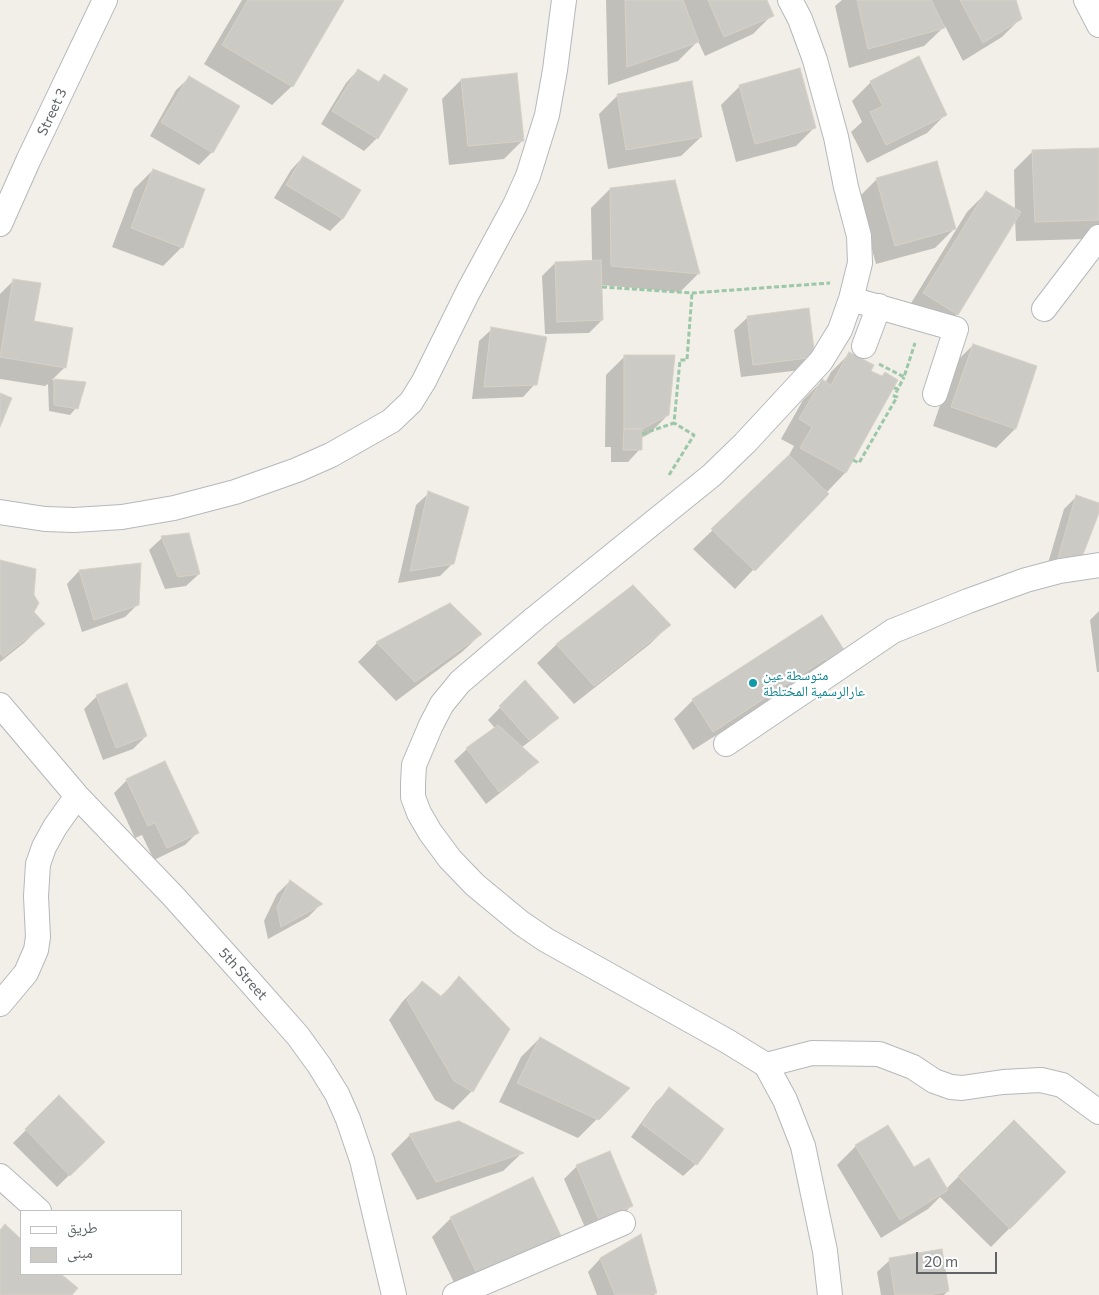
<!DOCTYPE html>
<html>
<head>
<meta charset="utf-8">
<style>
	body { margin:0 }
	#map { position:relative; width:1099px; height:1295px; overflow:hidden; background:#f1efe8; font-family:Commissioner,"Noto Naskh Arabic",sans-serif }
	canvas { display:block }
	.legend { position:absolute; left:20px; top:1210px; width:162px; height:65px; box-sizing:border-box; background:#fff; border:1px solid #bfc1c3; margin:0; padding:6px 9px; list-style:none; font-size:15px; color:#5f6368 }
	.legend li { display:flex; align-items:center; gap:10px; height:25px }
	.legend b { width:25px; border:1px solid #bfc1c3 }
	.scale { position:absolute; left:916px; top:1252px; width:81px; height:22px; box-sizing:border-box; border:2px solid #5f6368; border-top:0; padding-left:6px; font-size:15px; line-height:18px; white-space:nowrap; color:#5f6368; -webkit-text-stroke:4px #fff; paint-order:stroke }
</style>
</head>
<body>
<div id="map">
<canvas width="1099" height="1295"></canvas>
<ul class="legend">
<li><b style="height:6px;background:#fff"></b>طريق</li>
<li><b style="height:14px;background:#cccac5"></b>مبنى</li>
</ul>
<div class="scale">20 m</div>
</div>
<script>
const g = document.querySelector('canvas').getContext('2d');
g.lineJoin = 'round';
function fill(path, color) { g.fillStyle = color; g.fill(path, 'evenodd'); }
const shape = rows => new Path2D(rows.map(r => 'M' + r).join(''));
function stroke(path, color, width, dash) { g.strokeStyle = color; g.lineWidth = width; g.lineCap = dash ? 'butt' : 'round'; g.setLineDash(dash || []); g.stroke(path); }
function label(font, color, halo, rows, align = 'center') {
  g.font = font + ' Commissioner,"Noto Naskh Arabic",sans-serif'; g.lineWidth = 4.5; g.setLineDash([]); g.textBaseline = 'middle'; g.strokeStyle = halo; g.fillStyle = color; for (const [text, x, y, turn = 0] of rows) {
    g.save(); g.translate(x, y); g.rotate((+turn || 0) * Math.PI / 180); g.textAlign = isNaN(turn) ? turn : align; if (halo) g.strokeText(text, 0, 0); g.fillText(text, 0, 0); g.restore();
  }
}
fill(shape([
	[242,0,343,0,292,86,272,105,204,64],
	[606,0,766,0,772,15,753,34,705,56,698,41,678,61,608,85],
	[842,0,1015,0,1021,18,1002,37,963,61,945,26,924,46,849,68,835,6],
	[358,70,378,82,384,76,377,138,364,151,321,124,346,83],
	[189,78,238,107,212,152,199,165,150,136,176,90],
	[461,80,523,140,504,159,449,165,442,99],
	[871,82,946,114,927,133,867,163,851,132,862,122,852,101],
	[740,86,815,127,796,146,736,162,721,105],
	[618,95,701,137,681,156,608,169,599,114],
	[1099,149,1099,225,1085,239,1016,241,1015,219,957,314,938,333,905,313,967,212,986,193,1015,210,1014,170,1033,151],
	[303,157,359,191,342,219,330,231,274,198,291,170],
	[153,170,182,247,163,266,112,247,134,189],
	[877,179,954,229,935,248,876,264,858,198],
	[610,189,699,273,680,292,601,285,602,320,589,333,545,334,542,276,555,263,592,261,591,208],
	[14,280,33,322,65,367,52,380,84,383,76,408,70,415,49,411,48,384,45,386,0,379,0,294],
	[747,318,814,357,801,370,741,377,734,330],
	[492,329,535,384,523,397,472,399,479,341],
	[973,345,1036,367,1015,429,996,448,933,426,954,364],
	[850,353,870,371,881,378,896,380,845,473,735,589,693,549,787,459,794,446,781,439,803,400,822,381,825,383,831,372],
	[625,356,668,415,649,434,641,438,640,449,628,462,611,462,611,447,605,447,606,375],
	[429,493,453,563,440,576,398,583,416,505],
	[1077,496,1099,504,1099,509,1081,556,1046,570,1064,509],
	[162,538,199,574,186,586,165,589,149,550],
	[0,561,33,612,43,624,24,643,0,662],
	[140,564,138,604,125,617,82,632,67,584,79,571],
	[633,587,669,625,650,644,574,704,537,663,556,645],
	[450,604,481,634,462,652,396,701,358,662,377,643],
	[1099,611,1099,672,1097,672,1090,620],
	[822,616,847,655,806,678,693,750,674,719,693,700],
	[525,682,557,718,544,730,521,748,537,762,524,774,486,804,454,761,467,749,495,728,488,720],
	[97,696,146,736,133,749,103,760,84,709],
	[127,780,197,833,185,845,154,860,142,835,135,838,114,793],
	[290,881,321,904,308,917,268,939,264,921,277,894],
	[459,978,472,1091,453,1110,435,1100,389,1020,403,1001,422,982,440,997],
	[540,1038,628,1088,578,1138,499,1102,521,1057],
	[669,1089,696,1164,683,1176,631,1137,656,1102],
	[59,1097,103,1142,57,1187,13,1143],
	[1014,1121,1065,1172,991,1247,940,1197,928,1209,881,1238,837,1165,856,1146,888,1126,914,1169,946,1189],
	[410,1135,522,1153,503,1171,417,1200,391,1154],
	[577,1166,631,1206,619,1219,587,1232,564,1179],
	[451,1218,561,1239,460,1295,432,1237],
	[5,1226,21,1240,21,1274,60,1274,76,1288,70,1295,0,1295,0,1231],
	[640,1236,656,1293,654,1295,597,1295,588,1272,600,1259],
	[890,1260,948,1291,944,1295,881,1295,877,1272]
]), '#0003');
const building = shape([
	[248,0,344,0,293,87,222,45,248,0],
	[625,0,683,0,699,42,627,67,625,0],
	[708,0,767,0,774,16,724,37,708,0],
	[857,0,931,0,945,28,868,49,857,0],
	[960,0,1016,0,1022,19,983,43,960,0],
	[919,56,947,115,886,145,870,112,883,106,870,81,919,56],
	[800,68,816,128,755,144,739,85,800,68],
	[358,69,379,82,384,74,408,89,378,139,332,111,358,69],
	[517,73,524,141,468,146,461,79,517,73],
	[189,76,240,106,213,153,161,122,189,76],
	[692,81,702,137,626,150,617,94,692,81],
	[1099,148,1099,220,1035,222,1032,150,1099,148],
	[303,156,361,190,343,219,286,185,303,156],
	[937,161,956,229,895,246,876,178,937,161],
	[153,169,205,189,183,248,131,228,153,169],
	[675,180,700,274,611,266,610,188,675,180],
	[986,191,1021,212,958,315,923,293,986,191],
	[601,260,603,320,557,322,555,262,601,260],
	[13,279,41,283,34,321,73,328,66,368,0,357,13,279],
	[809,308,815,357,753,365,747,316,809,308],
	[491,327,547,337,537,385,484,387,491,327],
	[973,344,1037,366,1016,429,951,407,973,344],
	[849,352,874,365,871,371,882,376,885,372,898,380,846,473,800,448,812,427,799,419,822,379,831,385,849,352],
	[624,355,675,355,669,415,642,429,624,429,624,355],
	[54,379,86,382,78,409,54,405,54,379],
	[0,393,12,398,0,427,0,393],
	[624,429,642,429,642,450,623,450,624,429],
	[789,455,829,494,755,571,711,529,789,455],
	[428,491,469,507,454,564,410,571,428,491],
	[1076,495,1099,503,1099,513,1082,557,1058,558,1076,495],
	[189,533,200,574,178,577,161,536,189,533],
	[0,560,36,569,34,595,39,603,34,612,45,624,3,657,0,653,0,560],
	[141,563,139,605,94,620,79,570,141,563],
	[633,585,671,625,594,686,556,644,633,585],
	[450,603,482,634,415,682,376,642,450,603],
	[822,615,848,656,831,667,825,659,713,732,692,699,822,615],
	[525,680,559,718,529,740,499,706,525,680],
	[127,683,147,736,116,748,96,695,127,683],
	[498,725,539,762,499,792,466,748,498,725],
	[165,761,199,833,167,848,155,823,148,826,126,779,165,761],
	[290,880,323,904,281,927,277,907,290,880],
	[459,976,510,1029,473,1092,454,1081,407,1000,422,981,442,997,459,976],
	[540,1037,630,1088,599,1120,517,1083,540,1037],
	[669,1087,724,1129,697,1165,642,1124,669,1087],
	[59,1095,105,1142,70,1176,25,1129,59,1095],
	[1014,1120,1066,1172,1010,1229,958,1176,1014,1120],
	[459,1121,524,1153,436,1182,409,1134,459,1121],
	[888,1125,914,1167,929,1158,948,1190,900,1220,855,1145,888,1125],
	[610,1151,633,1206,599,1220,576,1165,610,1151],
	[533,1177,563,1240,480,1280,450,1217,533,1177],
	[5,1224,21,1239,21,1274,61,1274,78,1288,72,1295,0,1295,0,1230,5,1224],
	[641,1234,657,1293,644,1295,615,1295,600,1258,641,1234],
	[942,1249,949,1291,928,1295,895,1295,889,1258,942,1249]
]);
fill(building, '#cccac5');
stroke(building, '#d6d1c6', 1);
const street = shape([
	[790,0,800,19,815,60,836,137,846,187,859,236,860,263,851,299,840,330,821,361,745,443,712,475,535,618,460,682,442,704,431,725,414,765,413,783,413,797,419,813,430,832,450,859,475,885,521,923,546,940,727,1041,766,1065,785,1100,803,1146,825,1251,830,1295],
	[1086,0,1099,25],
	[0,224,28,161,105,0],
	[851,299,956,329,935,394],
	[1044,309,1099,237],
	[864,346,879,306],
	[0,512,45,519,74,520,122,517,174,508,235,492,297,470,331,455,391,421,411,402,424,381,468,292,515,205,528,176,547,115,555,70,564,0],
	[0,705,77,796,174,897,253,985,298,1036,319,1065,337,1094,348,1119,362,1160,394,1295],
	[726,744,893,631,968,601,1026,580,1060,571,1099,565],
	[0,1004,26,973,36,950,38,937,36,896,38,864,44,847,55,827,77,796],
	[766,1065,812,1053,879,1054,913,1067,934,1081,951,1087,962,1088,1003,1082,1041,1080,1062,1085,1099,1112],
	[0,1176,39,1211],
	[455,1295,623,1223]
]);
stroke(street, '#b5b8bc', 26);
stroke(shape([
	[602,287,692,293,830,283],
	[879,364,904,377,915,343],
	[894,388,898,389,904,377],
	[642,434,674,423,680,360,687,360,692,293],
	[853,460,859,463,897,397,894,396,898,389],
	[669,475,694,435,674,423]
]), '#9cc7a9', 3, [5, 2.5]);
stroke(street, '#fff', 24);
for (const [x, y, r, color] of [
	[753,683,5,"#0f9aa8"]
]) { const dot = new Path2D(); dot.arc(x, y, r, 0, 2 * Math.PI); g.fillStyle = color; g.fill(dot); stroke(dot, '#fff', 2); }
label('14px', '#5f6368', '#fff', [
	["Street 3",52,112,-65],
	["5th Street",243,974,48]
]);
label('14px', '#0d838f', '#fff', [
	["متوسطة عين",763,675],
	["عارالرسمية المختلطة",763,691]
], 'left');
</script>
</body>
</html>
